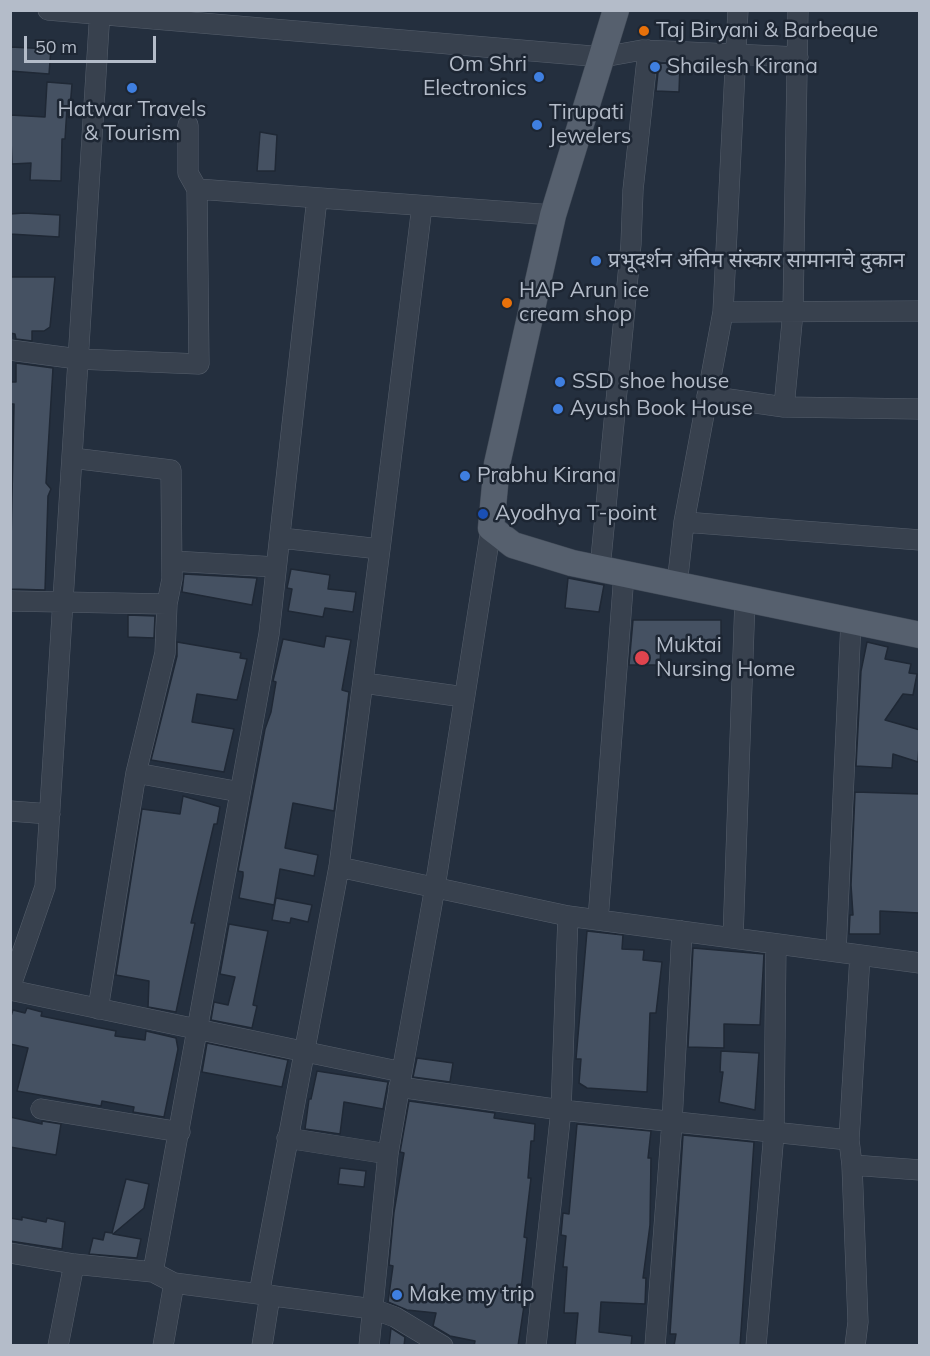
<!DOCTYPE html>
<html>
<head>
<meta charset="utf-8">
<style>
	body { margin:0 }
	#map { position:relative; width:930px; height:1356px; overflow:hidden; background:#242f3e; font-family:Mulish,sans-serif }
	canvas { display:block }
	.frame { position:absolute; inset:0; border:12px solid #b4bcc9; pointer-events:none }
	.scale { position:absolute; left:24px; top:36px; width:132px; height:27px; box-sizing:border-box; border:3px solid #b4bcc9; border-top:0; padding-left:8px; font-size:18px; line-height:21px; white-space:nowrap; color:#b4bcc9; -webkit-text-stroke:4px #1d2633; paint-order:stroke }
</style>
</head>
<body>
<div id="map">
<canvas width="930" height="1356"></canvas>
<div class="frame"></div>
<div class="scale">50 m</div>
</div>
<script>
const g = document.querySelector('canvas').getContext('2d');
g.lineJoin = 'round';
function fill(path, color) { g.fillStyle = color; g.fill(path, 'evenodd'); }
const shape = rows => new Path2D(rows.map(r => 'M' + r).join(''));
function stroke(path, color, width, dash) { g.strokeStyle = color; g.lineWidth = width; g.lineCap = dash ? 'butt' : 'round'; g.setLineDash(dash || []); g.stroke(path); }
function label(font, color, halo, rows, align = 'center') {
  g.font = font + ' Mulish,"Noto Sans Devanagari",sans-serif'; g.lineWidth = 5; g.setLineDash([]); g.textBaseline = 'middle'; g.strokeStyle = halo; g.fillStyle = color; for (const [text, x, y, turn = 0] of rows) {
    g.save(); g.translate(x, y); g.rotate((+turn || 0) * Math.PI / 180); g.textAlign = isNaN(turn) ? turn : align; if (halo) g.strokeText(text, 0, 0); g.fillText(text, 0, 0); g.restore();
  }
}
const building = shape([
	[10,47,51,49,49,74,10,71,10,47],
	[659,63,680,64,679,92,656,91,659,63],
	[47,82,72,84,70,108,67,108,65,139,62,139,61,181,30,180,31,163,12,164,10,115,45,117,47,82],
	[260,132,277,135,275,171,257,171,260,132],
	[24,213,60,215,59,237,10,234,10,214,24,213],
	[10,277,55,277,50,327,44,331,32,331,32,341,16,339,15,334,10,333,10,277],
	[16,363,53,368,46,483,51,489,48,496,45,590,10,589,14,404,10,404,10,382,16,382,16,363],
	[291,569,330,575,328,589,356,592,353,612,325,608,323,617,288,611,292,589,287,588,291,569],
	[184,574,257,578,252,605,182,592,184,574],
	[568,578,604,585,599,612,565,608,568,578],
	[128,615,155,616,154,638,128,637,128,615],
	[633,620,721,620,721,643,661,643,660,665,629,665,633,620],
	[326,636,351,640,342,690,349,692,334,811,293,803,285,848,318,855,314,876,280,869,274,905,239,898,243,876,243,872,238,871,265,729,271,712,276,682,273,681,283,639,324,647,326,636],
	[177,642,241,653,240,658,247,659,237,700,197,694,192,722,234,729,224,772,151,760,177,656,177,642],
	[867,642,888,647,885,659,911,664,909,673,917,674,913,695,903,694,885,720,920,730,918,762,893,754,892,768,856,766,861,671,867,642],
	[855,792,920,794,919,913,880,911,880,934,849,934,850,915,853,915,851,885,855,792],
	[183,796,220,807,217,824,214,824,191,923,195,923,176,1012,148,1007,149,981,116,975,142,809,180,814,183,796],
	[276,898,312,905,308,922,291,918,290,923,272,920,276,898],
	[229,924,268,931,253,1005,257,1006,252,1028,211,1020,214,1002,228,1005,235,977,220,974,229,924],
	[587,931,623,935,622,949,644,950,643,960,662,962,656,1013,650,1013,647,1092,587,1088,579,1083,581,1059,576,1059,587,931],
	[693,948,764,954,760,1025,724,1024,724,1048,688,1047,693,948],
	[27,1008,42,1012,41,1016,116,1031,115,1036,145,1040,146,1031,176,1038,178,1049,164,1117,133,1112,134,1107,102,1101,101,1106,17,1091,28,1048,10,1044,10,1019,13,1010,25,1013,27,1008],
	[207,1043,288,1060,282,1087,202,1072,207,1043],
	[721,1051,759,1053,755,1110,719,1102,723,1072,720,1072,721,1051],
	[417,1058,453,1063,450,1082,413,1077,417,1058],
	[317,1071,388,1082,383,1109,344,1102,340,1134,305,1129,309,1099,311,1099,317,1071],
	[409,1101,495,1113,494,1118,535,1124,534,1141,531,1141,528,1178,531,1178,524,1237,527,1238,520,1298,525,1299,518,1346,474,1346,475,1341,450,1336,433,1326,436,1313,407,1310,388,1302,393,1266,389,1265,394,1212,404,1153,400,1152,409,1101],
	[10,1117,42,1124,42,1121,61,1124,56,1155,10,1147,10,1117],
	[577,1124,651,1131,648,1158,651,1158,650,1225,643,1278,646,1278,645,1304,601,1302,599,1332,632,1336,631,1346,575,1346,578,1313,564,1313,567,1267,563,1267,566,1236,561,1235,563,1213,569,1214,577,1124],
	[683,1135,754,1142,740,1346,674,1346,676,1334,670,1334,683,1135],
	[340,1168,366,1171,364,1187,338,1184,340,1168],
	[126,1179,149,1184,144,1208,113,1234,141,1239,137,1258,89,1254,93,1238,103,1240,105,1232,112,1233,126,1179],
	[22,1217,46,1222,47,1218,65,1222,62,1249,10,1241,10,1218,22,1220,22,1217],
	[391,1328,405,1337,404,1346,389,1346,391,1328]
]);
fill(building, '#455162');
stroke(building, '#1f2835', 1.5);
const minor = shape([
	[48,10,603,57,642,50,798,57],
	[798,10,793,312,784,407,920,409],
	[188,125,188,173,197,189],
	[723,312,920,311],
	[10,350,78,359,199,364,197,189,553,215],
	[707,396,784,407],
	[72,458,171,470,172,579,167,604,165,653,136,773],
	[684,522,920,540],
	[281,538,380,549,422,206],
	[380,549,339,867,259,1294,373,1309,395,1317,443,1346],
	[172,561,276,567],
	[600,569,631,244,633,190,648,50],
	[677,585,684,522,723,312,738,10],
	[10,601,167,604],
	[364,683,464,697],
	[10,811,50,814],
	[339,867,568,916,920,963],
	[598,920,624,574],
	[733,938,745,599],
	[836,952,851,621],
	[10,988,45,887,100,10],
	[10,990,402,1072,388,1154,369,1346],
	[98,1009,136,773,240,792],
	[402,1072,435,887,491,528],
	[399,1087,561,1110,849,1140,852,1165,920,1170],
	[41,1109,180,1132],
	[287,1138,388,1154],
	[849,1140,860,955],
	[852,1165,858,1322,855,1346],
	[10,1253,74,1264,153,1272,269,634,317,198],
	[153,1272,174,1283,163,1346],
	[174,1283,259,1294],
	[58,1346,74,1264],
	[262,1346,270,1295],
	[536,1346,561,1110,568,916],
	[655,1346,672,1122,682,931],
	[756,1346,774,1132,776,944]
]);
const major = shape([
	[616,10,553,215,497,464,491,528,513,545,572,563,920,635]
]);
stroke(minor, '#565f6c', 21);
stroke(major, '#414a57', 27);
stroke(minor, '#38414e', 20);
stroke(major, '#56606e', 26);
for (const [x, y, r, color] of [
	[644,31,6,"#e8710a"],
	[655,67,6,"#3f7fe0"],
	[539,77,6,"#3f7fe0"],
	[132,88,6,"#3f7fe0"],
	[537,125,6,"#3f7fe0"],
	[596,261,6,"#3f7fe0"],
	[507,303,6,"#e8710a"],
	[560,382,6,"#3f7fe0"],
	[558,409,6,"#3f7fe0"],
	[465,476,6,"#3f7fe0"],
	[483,514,6,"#1a4fb4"],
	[642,658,8,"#e0444e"],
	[397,1295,6,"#3f7fe0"]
]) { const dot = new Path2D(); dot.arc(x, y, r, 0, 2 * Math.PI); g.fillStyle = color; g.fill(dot); stroke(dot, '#1d2633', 2); }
label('21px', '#b4bcc9', '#1d2633', [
	["Taj Biryani & Barbeque",656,31],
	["Om Shri",527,65,"right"],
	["Electronics",527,89,"right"],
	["Shailesh Kirana",667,67],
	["Hatwar Travels",132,110,"center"],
	["& Tourism",132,134,"center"],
	["Tirupati",549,113],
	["Jewelers",549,137],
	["प्रभूदर्शन अंतिम संस्कार सामानाचे दुकान",608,261],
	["HAP Arun ice",519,291],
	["cream shop",519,315],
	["SSD shoe house",572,382],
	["Ayush Book House",570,409],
	["Prabhu Kirana",477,476],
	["Ayodhya T-point",495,514],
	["Muktai",656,646],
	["Nursing Home",656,670],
	["Make my trip",409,1295]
], 'left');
</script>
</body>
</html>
